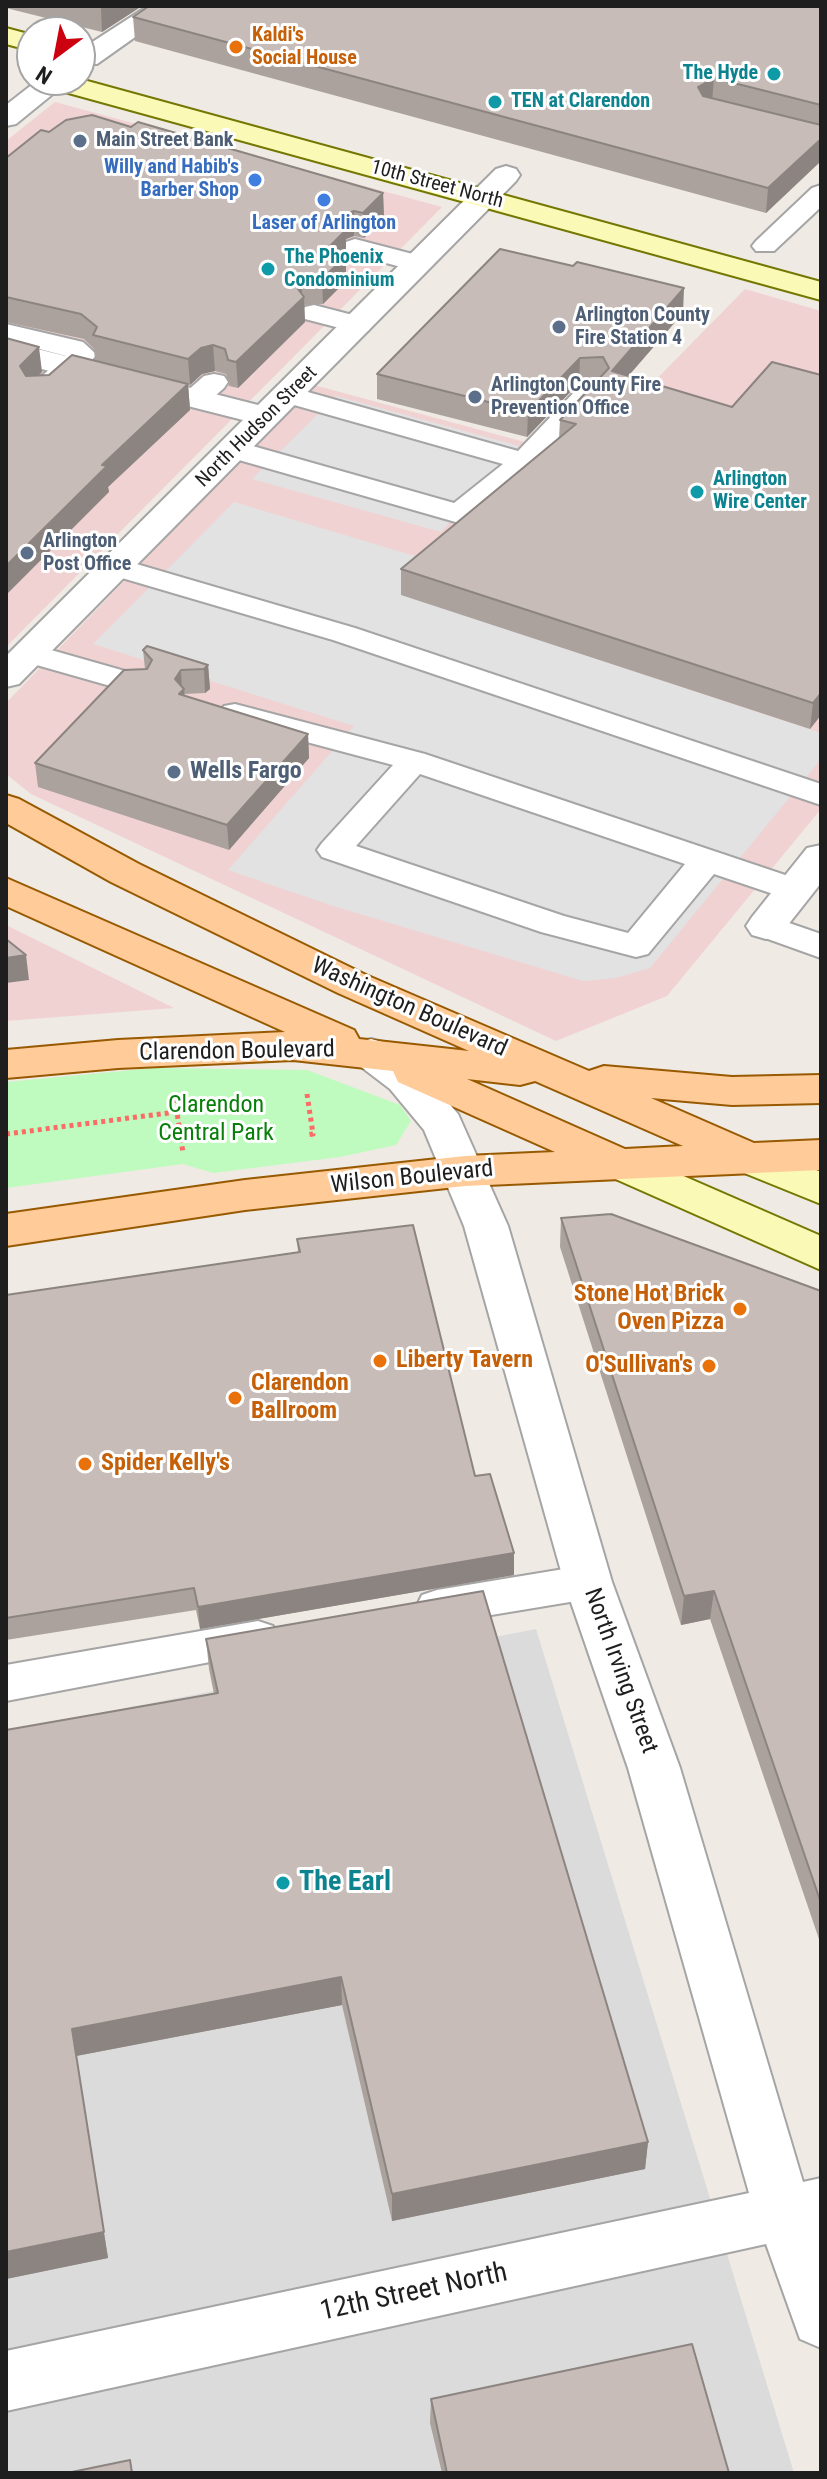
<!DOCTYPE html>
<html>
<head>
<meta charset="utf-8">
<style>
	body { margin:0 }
	#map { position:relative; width:827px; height:2479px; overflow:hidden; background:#efeae3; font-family:"Roboto Condensed",sans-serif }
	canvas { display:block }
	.frame { position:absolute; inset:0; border:8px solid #1e1e1e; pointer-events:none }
	.north { position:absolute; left:16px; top:16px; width:80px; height:80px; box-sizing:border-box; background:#fff; border:2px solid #a5a5a5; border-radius:50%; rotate:212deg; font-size:22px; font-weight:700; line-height:32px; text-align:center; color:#1e1e1e }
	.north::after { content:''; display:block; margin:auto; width:28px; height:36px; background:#cc000f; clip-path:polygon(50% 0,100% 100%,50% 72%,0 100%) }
</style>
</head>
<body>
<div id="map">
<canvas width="827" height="2479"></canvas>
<div class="frame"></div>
<div class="north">N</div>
</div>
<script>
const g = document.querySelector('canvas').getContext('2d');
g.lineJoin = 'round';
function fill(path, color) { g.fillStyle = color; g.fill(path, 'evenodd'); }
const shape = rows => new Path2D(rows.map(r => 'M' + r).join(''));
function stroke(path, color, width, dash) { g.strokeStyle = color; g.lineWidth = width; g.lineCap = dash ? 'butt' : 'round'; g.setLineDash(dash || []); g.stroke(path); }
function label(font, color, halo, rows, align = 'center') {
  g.font = font + ' "Roboto Condensed",sans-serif'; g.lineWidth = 6; g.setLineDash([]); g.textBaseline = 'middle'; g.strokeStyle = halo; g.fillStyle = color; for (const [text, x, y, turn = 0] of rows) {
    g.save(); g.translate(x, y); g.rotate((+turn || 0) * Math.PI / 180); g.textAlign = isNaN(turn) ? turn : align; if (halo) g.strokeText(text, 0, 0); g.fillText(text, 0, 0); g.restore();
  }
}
fill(shape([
	[536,1629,794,2473,6,2473,6,1731]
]), '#dcdbdb');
fill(shape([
	[55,102,442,207,6,647,6,141],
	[745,289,821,311,821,809,667,996,556,1041,31,794,6,774,6,703,314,385,580,457],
	[6,925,174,1008,6,1021]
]), '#f1d2d3');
fill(shape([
	[154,1068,307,1070,400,1105,411,1121,396,1145,340,1157,213,1173,183,1164,6,1188,6,1082]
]), '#bffbbf');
fill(shape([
	[336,396,519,446,441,532,252,479],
	[234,502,438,563,402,595,821,733,821,759,650,968,616,978,583,981,330,905,228,870,354,726,93,644]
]), '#e2e2e2');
const service = shape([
	[821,185,821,207,774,251,756,251,752,246,756,241,812,188,821,185],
	[355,239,428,258,432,264,419,272,346,252,342,247,346,242,355,239],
	[314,305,368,319,372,325,368,331,359,333,305,319,301,313,305,307,314,305],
	[6,324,83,342,97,355,53,395,33,395,29,389,33,383,66,356,6,340,6,324],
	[214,374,224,376,228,382,224,388,206,404,186,404,182,398,186,392,204,376,214,374],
	[591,383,601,385,605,391,601,397,534,467,469,520,459,523,225,456,221,450,225,444,235,441,454,503,503,464,280,401,276,395,280,389,290,387,518,451,581,385,591,383],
	[116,558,355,628,821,784,821,805,333,640,105,573,101,567,105,561,116,558],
	[30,644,146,677,151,684,146,691,135,693,19,660,15,653,19,646,30,644],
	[235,704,425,754,806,882,811,890,806,898,794,901,714,874,648,954,636,957,541,932,322,857,317,850,322,843,393,765,224,720,219,713,224,706,235,704],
	[420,774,685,864,628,933,564,916,356,846,420,774],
	[766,915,821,934,821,958,754,934,749,926,754,918,766,915],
	[588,1565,603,1570,609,1582,603,1594,588,1599,437,1624,422,1619,416,1607,422,1595,437,1590,588,1565],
	[258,1621,273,1626,279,1638,273,1650,6,1701,6,1665,258,1621]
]);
const minor = shape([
	[148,6,179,6,97,64,80,64,80,50,148,6],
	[506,166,516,169,520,175,516,181,19,684,6,687,6,656,243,420,6,360,6,341,258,405,496,169,506,166],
	[821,845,821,883,780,935,766,939,752,935,746,926,752,917,807,848,821,845],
	[371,1039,386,1043,420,1069,458,1114,508,1226,612,1582,680,1768,803,2182,821,2178,821,2348,800,2339,766,2244,6,2411,6,2351,749,2193,628,1768,564,1582,464,1226,424,1130,390,1089,356,1063,350,1053,356,1043,371,1039]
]);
const tertiary = shape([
	[38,80,70,80,16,124,6,126,6,105,38,80]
]);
const secondary = shape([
	[6,28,32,35,32,51,6,44,6,28],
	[80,79,821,282,821,300,43,86,39,80,80,79],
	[747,1142,821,1172,821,1204,732,1168,726,1157,732,1146,747,1142],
	[617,1147,821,1236,821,1270,602,1173,596,1162,602,1151,617,1147]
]);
const primary = shape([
	[6,795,19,799,139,864,366,975,589,1071,604,1066,732,1077,821,1075,821,1103,732,1105,651,1098,754,1143,821,1140,821,1170,465,1186,245,1210,6,1246,6,1214,245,1180,465,1156,555,1152,398,1082,393,1071,293,1060,118,1068,6,1078,6,1050,118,1040,285,1032,6,906,6,878,354,1030,359,1039,469,1051,338,993,111,882,6,823,6,795],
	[467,1079,520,1085,535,1081,683,1146,625,1149,467,1079]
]);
stroke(service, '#a5a5a5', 4);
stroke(minor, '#a5a5a5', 4);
stroke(tertiary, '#a5a5a5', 4);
stroke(secondary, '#747802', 4);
stroke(primary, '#985a00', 4);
stroke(shape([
	[307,1094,313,1134,307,1135],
	[175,1099,183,1153],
	[6,1134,176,1112]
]), '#fd6b66', 5, [4, 4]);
fill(service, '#fff');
fill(minor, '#fff');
fill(tertiary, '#fff');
fill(secondary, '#fbf9b6');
fill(primary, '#fecb99');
fill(shape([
	[6,6,142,6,102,32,6,8],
	[821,6,821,161,766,213,135,41,133,17],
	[131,127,383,193,384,218,364,238,354,236,346,239,346,281,323,304,304,305,305,322,238,388,229,386,226,374,215,371,202,374,190,385,188,384,190,410,108,487,109,492,6,338,42,372,38,376,49,375,95,361,94,349,84,339,6,322,6,158,49,132],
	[683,313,628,376,732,407,821,375,821,715,810,729,401,595,401,569,559,438,560,420,595,382,579,383,527,437,377,399,377,374],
	[143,650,208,665,210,689,205,693,184,694,185,696,308,734,309,758,229,850,38,787,35,763,145,669],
	[561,1218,821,1291,821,1945,710,1619,681,1625,560,1247],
	[297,1239,475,1476,514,1553,514,1575,200,1629,196,1610,6,1640,6,1295,298,1252],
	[206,1639,648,2142,645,2169,392,2221,342,2005,76,2056,108,2258,6,2279,6,1730,214,1694,209,1669],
	[431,2399,729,2473,442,2473,430,2423]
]), '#aba29d');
fill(shape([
	[104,6,142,6,102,32,101,8],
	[714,78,712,102,696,111,698,87],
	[821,139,821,161,766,213,768,188],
	[383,193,384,218,364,238,363,213],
	[354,211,354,236,346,239,346,281,323,304,322,279,325,251,339,222,343,215],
	[302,280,302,298,304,297,305,322,238,388,236,362,298,289],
	[684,288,683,313,611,396,612,371],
	[213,345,215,371,202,374,190,385,188,359,201,348],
	[39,347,42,372,22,391,20,366],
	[580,358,579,383,527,437,528,412],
	[188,384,190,410,108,487,109,492,6,595,6,566,102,465],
	[208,665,210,689,205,693,204,669],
	[181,670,182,691,184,689,186,713,175,679],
	[821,693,821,715,810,729,813,703],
	[308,734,309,758,229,850,227,825],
	[26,955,29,980,6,983,6,958],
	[514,1553,514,1575,200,1629,198,1607],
	[714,1591,710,1619,681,1625,684,1596],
	[341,1977,342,2005,76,2056,108,2258,6,2279,6,2252,72,2029],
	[648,2142,645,2169,392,2221,392,2194]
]), '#8b8480');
const building = shape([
	[149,6,821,6,821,105,714,78,698,87,703,96,821,125,821,139,768,188,133,17,149,6],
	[92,115,131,127,138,122,383,193,363,213,354,211,343,215,339,222,346,230,325,251,346,256,322,279,302,280,298,289,304,297,236,362,228,360,225,349,213,345,201,348,188,359,93,335,97,327,81,314,6,297,6,158,41,130,49,132,66,120,92,115],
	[500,249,573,266,577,262,684,288,612,371,732,407,772,362,821,375,821,693,813,703,401,569,576,424,560,420,609,368,603,357,580,358,528,412,377,374,500,249],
	[6,338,39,347,20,366,26,376,49,375,72,355,188,384,102,465,107,466,6,566,6,338],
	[147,646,208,665,204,669,181,670,175,679,184,689,179,694,308,734,227,825,35,763,124,670,147,669,152,660,143,650,147,646],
	[6,939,26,955,6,958,6,939],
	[611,1214,821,1291,821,1903,714,1591,684,1596,561,1218,611,1214],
	[413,1225,475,1476,490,1474,514,1553,198,1607,194,1588,6,1618,6,1295,300,1252,297,1239,413,1225],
	[483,1591,648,2142,392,2194,341,1977,72,2029,104,2232,6,2252,6,1730,218,1693,206,1639,483,1591],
	[692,2344,729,2473,447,2473,431,2399,692,2344],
	[130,2460,132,2473,67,2473,130,2460]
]);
fill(building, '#c7bcb7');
stroke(building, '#8b8480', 2);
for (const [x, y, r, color] of [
	[236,47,8,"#e8710a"],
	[774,74,8,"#0f9aa8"],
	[495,102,8,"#0f9aa8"],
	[80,141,8,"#5c6f8a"],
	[255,180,8,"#3f7fe0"],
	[324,200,8,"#3f7fe0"],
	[268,269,8,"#0f9aa8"],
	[559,327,8,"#5c6f8a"],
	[475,397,8,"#5c6f8a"],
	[697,492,8,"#0f9aa8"],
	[27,553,8,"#5c6f8a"],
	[174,772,8,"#5c6f8a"],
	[740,1309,8,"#e8710a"],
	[380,1361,8,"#e8710a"],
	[709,1366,8,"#e8710a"],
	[235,1398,8,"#e8710a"],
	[85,1464,8,"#e8710a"],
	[283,1883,8,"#0f9aa8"]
]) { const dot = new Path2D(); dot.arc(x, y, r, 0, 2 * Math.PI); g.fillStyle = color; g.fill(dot); stroke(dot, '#fff', 3); }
label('bold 20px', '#c56008', '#fff', [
	["Kaldi's",252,36],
	["Social House",252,59]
], 'left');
label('bold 20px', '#0d838f', '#fff', [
	["The Hyde",758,74,"right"],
	["TEN at Clarendon",511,102],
	["The Phoenix",284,258],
	["Condominium",284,281],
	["Arlington",713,480],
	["Wire Center",713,503]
], 'left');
label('bold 20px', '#4e5e75', '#fff', [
	["Main Street Bank",96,141],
	["Arlington County",575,316],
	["Fire Station 4",575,339],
	["Arlington County Fire",491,386],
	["Prevention Office",491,409],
	["Arlington",43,542],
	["Post Office",43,565]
], 'left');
label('bold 20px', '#366cbe', '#fff', [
	["Willy and Habib's",239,168],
	["Barber Shop",239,191],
	["Laser of Arlington",324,224,"center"]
], 'right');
label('20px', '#1e1e1e', '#fff', [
	["10th Street North",437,185,15],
	["North Hudson Street",257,427,-45]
]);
label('bold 24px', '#4e5e75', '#fff', [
	["Wells Fargo",190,772]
], 'left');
label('24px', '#1e1e1e', '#fff', [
	["Washington Boulevard",409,1008,24],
	["Clarendon Boulevard",237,1052,-1],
	["Wilson Boulevard",412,1178,-6],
	["North Irving Street",620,1671,70]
]);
label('24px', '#087f0a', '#fff', [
	["Clarendon",216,1106],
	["Central Park",216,1134]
]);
label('bold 24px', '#c56008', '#fff', [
	["Stone Hot Brick",724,1295,"right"],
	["Oven Pizza",724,1323,"right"],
	["Liberty Tavern",396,1361],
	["O'Sullivan's",693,1366,"right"],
	["Clarendon",251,1384],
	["Ballroom",251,1412],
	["Spider Kelly's",101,1464]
], 'left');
label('bold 28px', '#0d838f', '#fff', [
	["The Earl",299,1883]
], 'left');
label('28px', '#1e1e1e', '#fff', [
	["12th Street North",414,2293,-12]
]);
</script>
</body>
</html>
